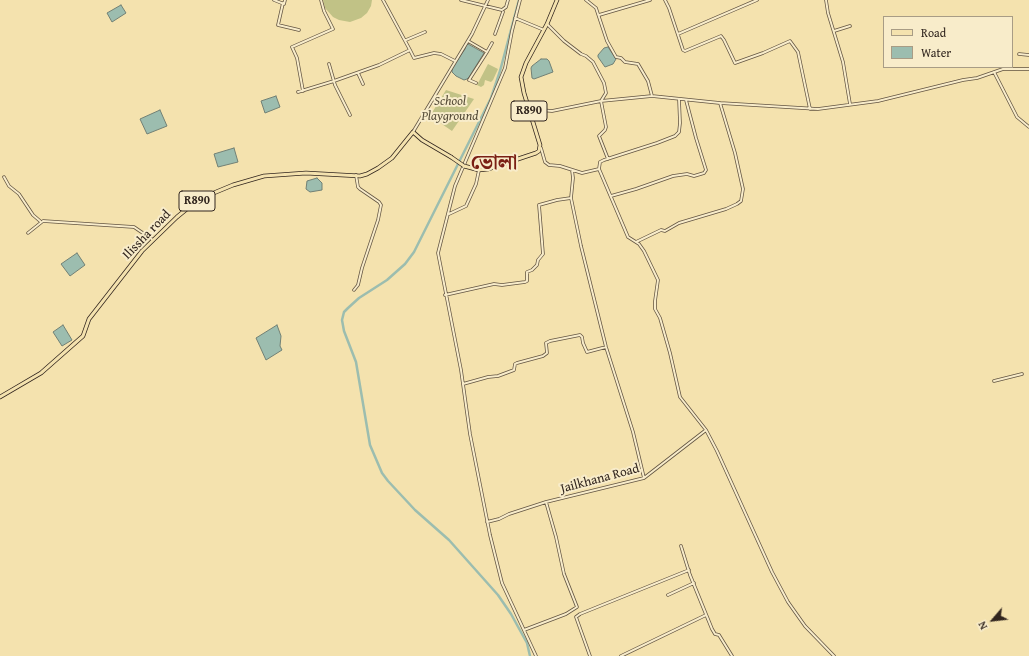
<!DOCTYPE html>
<html>
<head>
<meta charset="utf-8">
<style>
	body { margin:0 }
	#map { position:relative; width:1029px; height:656px; overflow:hidden; background:#f4e2ae; font-family:"Gentium Book Plus",serif }
	canvas { display:block }
	.legend { position:absolute; left:883px; top:16px; width:130px; height:52px; box-sizing:border-box; background:#f8ecca; border:1px solid #a89c85; margin:0; padding:5px 7px; list-style:none; font-size:12px; color:#31251e }
	.legend li { display:flex; align-items:center; gap:8px; height:20px }
	.legend b { width:20px; border:1px solid #a89c85 }
	.north { position:absolute; left:973px; top:600px; width:40px; height:40px; -webkit-text-stroke:3px #f8ecca; paint-order:stroke; rotate:242deg; font-size:11px; font-weight:700; line-height:16px; text-align:center; color:#31251e }
	.north::after { content:''; display:block; margin:auto; width:14px; height:18px; background:#31251e; clip-path:polygon(50% 0,100% 100%,50% 72%,0 100%) }
</style>
</head>
<body>
<div id="map">
<canvas width="1029" height="656"></canvas>
<ul class="legend">
<li><b style="height:5px;background:#f4e2ae"></b>Road</li>
<li><b style="height:11px;background:#9cbdaf"></b>Water</li>
</ul>
<div class="north">N</div>
</div>
<script>
const g = document.querySelector('canvas').getContext('2d');
g.lineJoin = 'round';
function fill(path, color) { g.fillStyle = color; g.fill(path, 'evenodd'); }
const shape = rows => new Path2D(rows.map(r => 'M' + r).join(''));
function stroke(path, color, width, dash) { g.strokeStyle = color; g.lineWidth = width; g.lineCap = dash ? 'butt' : 'round'; g.setLineDash(dash || []); g.stroke(path); }
function label(font, color, halo, rows, align = 'center') {
  g.font = font + ' "Gentium Book Plus","Noto Serif Bengali",serif'; g.lineWidth = 4; g.setLineDash([]); g.textBaseline = 'middle'; g.strokeStyle = halo; g.fillStyle = color; for (const [text, x, y, turn = 0] of rows) {
    g.save(); g.translate(x, y); g.rotate((+turn || 0) * Math.PI / 180); g.textAlign = isNaN(turn) ? turn : align; if (halo) g.strokeText(text, 0, 0); g.fillText(text, 0, 0); g.restore();
  }
}
fill(shape([
	[323,0,372,0,371,6,367,13,361,18,350,22,339,20,333,17,325,8],
	[488,64,498,69,493,80,491,82,485,80,484,85,481,87,477,85],
	[446,90,474,99,452,131,430,116]
]), '#c1c286');
const water = shape([
	[121,5,126,13,112,22,107,13,121,5],
	[468,44,484,53,469,77,467,79,464,80,456,76,452,72,452,68,465,49,466,45,468,44],
	[608,47,616,59,613,64,605,67,598,57,598,55,604,48,608,47],
	[541,59,547,59,549,61,553,72,534,79,532,78,531,68,532,66,541,59],
	[276,96,280,107,265,113,261,101,276,96],
	[160,110,167,126,147,134,140,119,160,110],
	[234,148,238,162,218,167,214,154,234,148],
	[317,178,322,183,322,190,310,192,306,189,307,181,317,178],
	[77,253,85,265,70,276,61,264,77,253],
	[63,325,72,340,62,346,53,332,63,325],
	[277,325,281,336,280,346,282,350,266,360,256,338,277,325]
]);
fill(water, '#9cbdaf');
stroke(water, '#718075', 1);
stroke(shape([
	[519,0,500,71,491,98,414,252,405,264,387,280,359,298,348,308,344,312,342,320,344,331,356,362,370,445,382,473,388,481,415,510,449,540,498,595,511,614,527,643,530,656]
]), '#9cbdaf', 2.5);
const minor = shape([
	[274,0,284,4,285,0],
	[383,0,410,50,414,58,434,53,441,54,455,61],
	[461,0,502,10,506,7,508,0],
	[520,0,512,31,505,68,455,186,438,253,461,370,470,434,490,535,502,583,536,656],
	[586,0,596,8,607,41,616,57,621,58,625,62,638,64,648,81,652,96],
	[665,0,669,8,683,50,685,51,721,36,724,40,735,63,763,53,790,41,798,52,810,109],
	[826,0,828,13,843,62,850,104],
	[283,3,278,25,299,30],
	[599,15,650,0],
	[515,18,544,30],
	[547,24,564,41,581,54,586,56,593,62,604,83,606,93,601,101,606,127,605,130,599,136,608,159],
	[834,31,850,26],
	[495,34,503,12],
	[678,34,757,0],
	[406,40,425,32],
	[468,41,487,52,469,80,476,83],
	[487,52,492,43],
	[1019,54,1029,55],
	[329,64,335,85,350,115],
	[994,72,1017,117,1029,127],
	[358,73,363,84],
	[303,91,297,58,292,47,333,29,324,11,321,0],
	[298,92,334,81,379,65,410,50],
	[529,109,552,111,601,101,652,96,720,103,818,109,878,101,963,80,977,78,1003,69,1029,69],
	[413,132,472,34,488,0],
	[541,148,545,162,549,165,560,166,582,173,599,169,628,237,639,244,644,251,658,280,655,301,655,309,660,318,670,353,680,397,706,430,717,451,772,572,788,602,805,626,834,656],
	[599,169,600,162,604,160,657,143,675,136,679,132,680,123,679,99],
	[572,170,573,178,571,198,581,246,606,347,633,432,644,478],
	[4,177,9,186,19,194,33,215,40,221],
	[611,196,636,189,673,176,687,174,694,176,704,173,706,170,696,138,686,100],
	[449,214,466,206,476,184,479,170],
	[28,233,43,221,134,227,153,240],
	[636,242,661,230,665,231,679,223,726,209,737,204,741,201,743,189,735,153,720,103],
	[354,290,358,285,362,268,378,220,381,205,379,202,360,189,358,187,356,175],
	[445,295,494,284,502,285,525,282,527,281,527,272,532,270,537,265,538,260,543,254,539,205,557,200,571,198],
	[994,381,1022,374],
	[463,384,488,377,498,376,514,370,515,364,517,363,543,356,547,353,546,343,550,341,580,335,582,337,583,343,587,352,606,347],
	[487,522,499,519,509,514,546,502,644,478,706,430],
	[681,546,690,575,712,629,715,634,719,635,732,656],
	[668,595,694,583],
	[524,630,566,614,577,607,564,574,556,537,546,502],
	[590,656,576,617,580,614,689,570],
	[621,656,706,615]
]);
const major = shape([
	[464,166,479,170,488,169,536,153,539,151,540,145,524,93,521,77,526,63,547,24,557,0],
	[0,397,41,373,83,336,89,319,142,251,177,217,194,203,204,197,233,185,264,176,306,173,360,176,367,174,378,168,392,158,413,132,422,140,451,157]
]);
stroke(minor, '#625442', 3.5);
stroke(major, '#31251e', 4.5);
stroke(minor, '#f8ecca', 2);
stroke(major, '#f4e2ae', 3);
const majorBridge = shape([
	[451,157,464,166]
]);
stroke(majorBridge, '#31251e', 4.5, []);
stroke(majorBridge, '#f4e2ae', 3);
for (const [x, y, w] of [
	[529,111,36],
	[197,201,36]
]) { const box = new Path2D(); box.roundRect(x - w / 2, y - 10, w, 20, 3); g.fillStyle = '#f8ecca'; g.fill(box); stroke(box, '#31251e', 1); }
label('bold 12px', '#31251e', null, [
	["R890",529,111],
	["R890",197,201]
]);
label('italic 13px', '#554c38', '#f8ecca', [
	["School",450,102],
	["Playground",450,117]
]);
label('13px', '#31251e', '#f8ecca', [
	["Ilissha road",147,235,-46],
	["Jailkhana Road",600,479,-15]
]);
label('bold 21px', '#7a1f14', '#f8ecca', [
	["ভোলা",494,164]
]);
</script>
</body>
</html>
